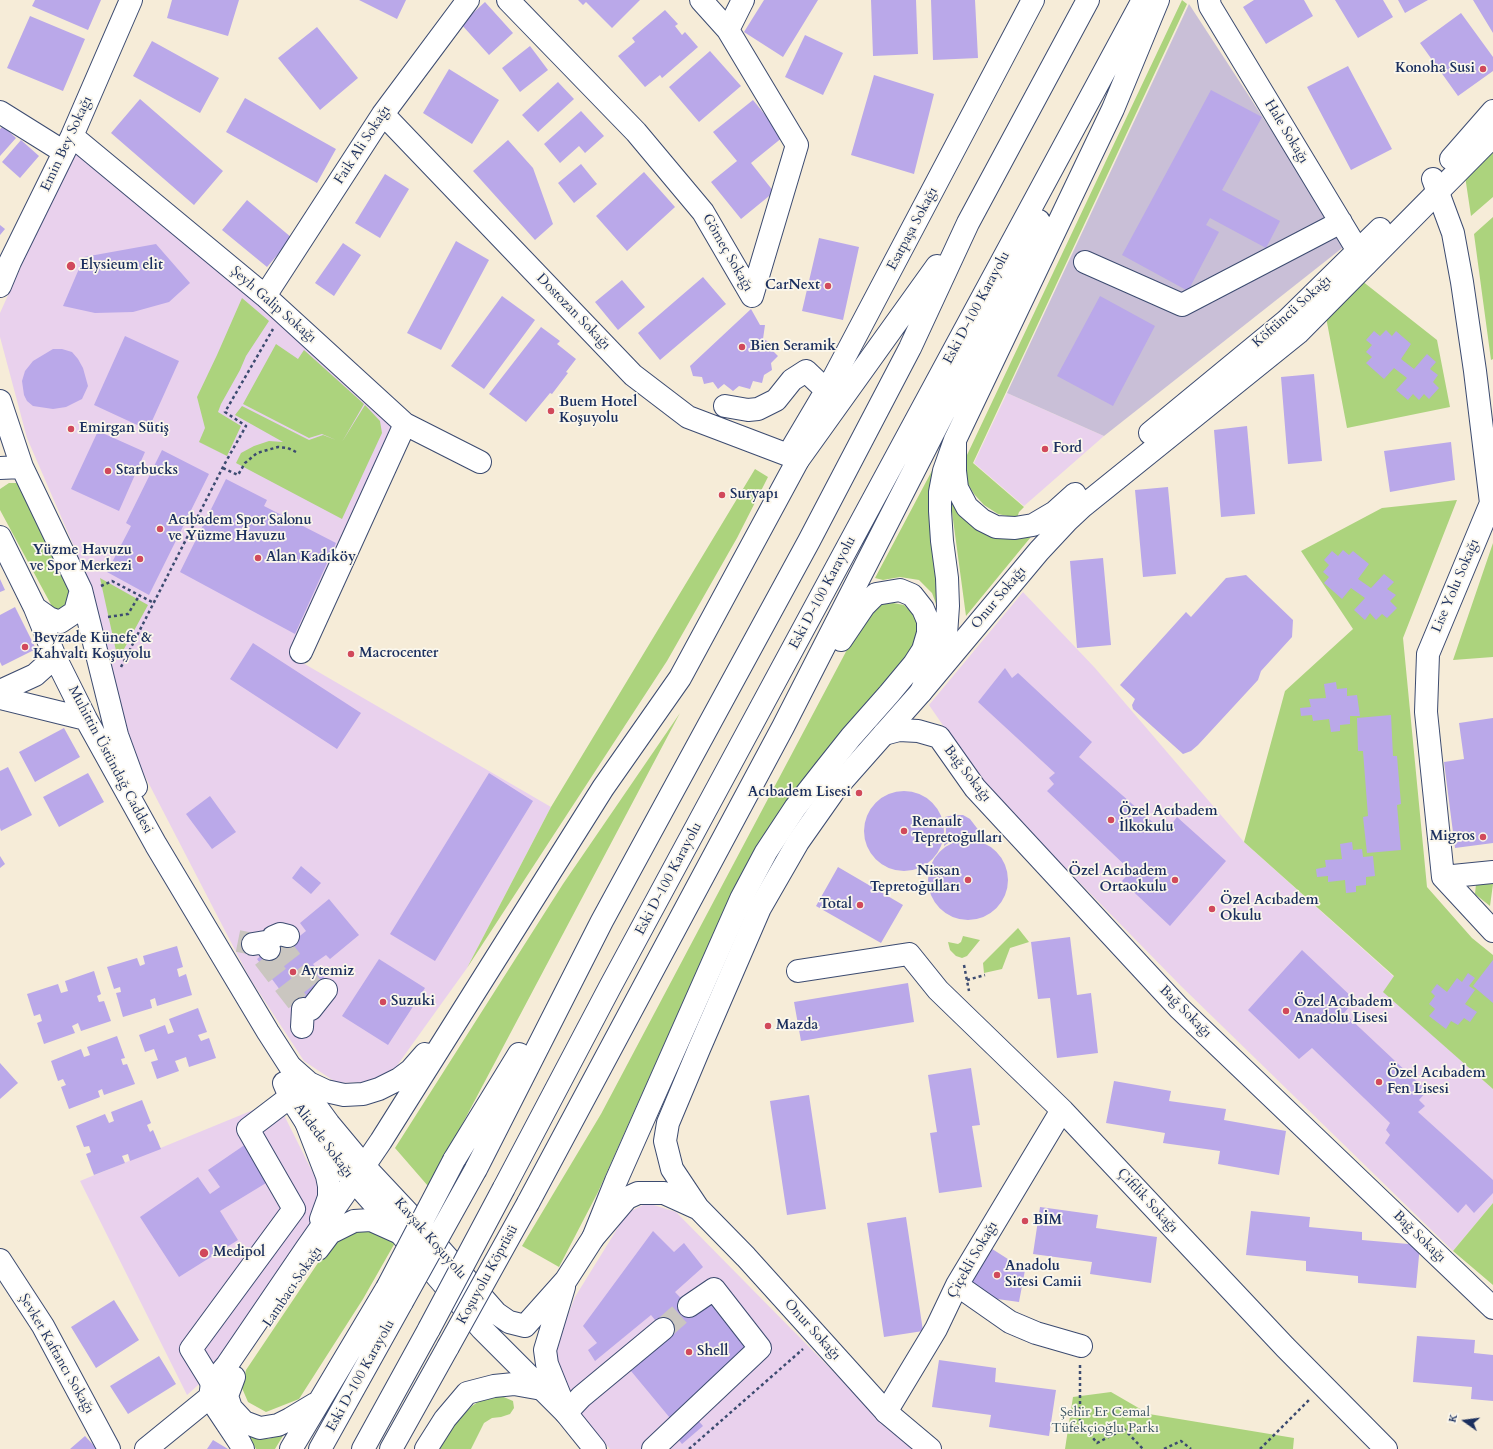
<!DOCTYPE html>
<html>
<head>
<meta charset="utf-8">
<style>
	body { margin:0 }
	#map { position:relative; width:1493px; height:1449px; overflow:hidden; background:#f6ecd8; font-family:Cardo,serif }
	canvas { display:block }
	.north { position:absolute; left:1445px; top:1401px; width:40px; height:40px; -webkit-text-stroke:3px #fbf7ec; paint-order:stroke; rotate:284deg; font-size:11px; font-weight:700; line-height:16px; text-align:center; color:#1b2f5e }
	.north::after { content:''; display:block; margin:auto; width:14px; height:18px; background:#1b2f5e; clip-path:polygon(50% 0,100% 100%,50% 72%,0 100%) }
</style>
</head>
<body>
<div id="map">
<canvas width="1493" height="1449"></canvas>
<div class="north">K</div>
</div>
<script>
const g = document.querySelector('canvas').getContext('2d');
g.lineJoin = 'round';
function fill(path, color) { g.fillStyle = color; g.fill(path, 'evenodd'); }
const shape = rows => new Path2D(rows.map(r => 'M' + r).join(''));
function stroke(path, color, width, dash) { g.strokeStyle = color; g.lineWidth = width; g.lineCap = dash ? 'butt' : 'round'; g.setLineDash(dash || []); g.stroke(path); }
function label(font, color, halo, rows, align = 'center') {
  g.font = font + ' Cardo,serif'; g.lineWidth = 3.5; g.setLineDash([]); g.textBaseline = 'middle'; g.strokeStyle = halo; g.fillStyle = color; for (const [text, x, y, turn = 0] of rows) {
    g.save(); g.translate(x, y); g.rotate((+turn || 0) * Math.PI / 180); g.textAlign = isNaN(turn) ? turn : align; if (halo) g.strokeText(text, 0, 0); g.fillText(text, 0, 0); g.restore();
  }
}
fill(shape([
	[80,135,413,426,296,659,551,807,467,968,396,1067,370,1082,337,1083,304,1061,249,977,134,755,88,579,27,438,0,337,0,313],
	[1007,393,1104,436,1024,506,974,463],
	[1023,592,1095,668,1244,842,1394,977,1384,992,1493,1089,1493,1203,1453,1251,1181,986,984,785,929,705],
	[258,1108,284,1115,319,1185,317,1206,307,1230,226,1360,187,1395,80,1181],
	[647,1203,676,1212,888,1427,915,1449,610,1449,576,1410,559,1371,556,1345,575,1297,627,1213]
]), '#e9d1ed');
fill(shape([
	[1189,4,1346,245,1104,436,1007,393]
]), '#c9bfd7');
fill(shape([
	[1182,0,1187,4,973,463,1024,507,1019,512,1017,518,998,514,984,505,974,494,967,482,964,468,967,455],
	[1493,151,1493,197,1471,216,1465,176],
	[1493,217,1493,359,1491,360,1474,234],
	[1357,277,1437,340,1450,407,1347,428,1325,312],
	[242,298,269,321,246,356,240,370,221,404,218,412,241,426,227,456,199,442,205,428,197,397,217,355],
	[276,344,298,359,304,350,364,404,342,442,365,405,380,421,382,433,342,519,236,463,241,453,254,446,269,441,283,442,235,415,242,406,309,440,323,435,336,440,322,434,309,438,243,404],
	[935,465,929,490,935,531,942,620,932,593,919,580,900,577,883,580,875,578],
	[755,469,768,477,737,538,667,661,467,968,551,807],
	[9,483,16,483,23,485,73,590,66,609,54,610,0,510,0,489],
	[950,497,1035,532,966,616],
	[1457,500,1403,638,1427,887,1472,938,1493,955,1493,1089,1383,992,1394,976,1244,842,1285,691,1353,629,1301,551,1382,508],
	[1493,543,1493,657,1453,660],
	[100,578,148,605,118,660],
	[893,603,904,605,911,612,919,625,917,641,904,661,758,848,695,975,598,1192,559,1267,522,1246,601,1114,867,612,878,605],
	[680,713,448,1151,428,1186,395,1148,563,884],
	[1476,884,1493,884,1490,906,1475,894],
	[1018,928,1029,942,1010,948,1002,969,984,973,983,963],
	[963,936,980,940,967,956,962,958,956,956,950,950,948,942,958,944,961,942],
	[1493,1203,1493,1285,1453,1251],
	[368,1229,396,1241,363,1299,299,1399,266,1412,248,1402,242,1388,246,1370,332,1242,353,1231],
	[1111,1392,1149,1414,1294,1438,1293,1449,1065,1449,1073,1397],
	[499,1395,513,1401,514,1408,510,1414,501,1417,492,1418,484,1423,471,1449,436,1449,453,1425,472,1406,481,1400],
	[247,1434,268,1439,284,1434,275,1449,256,1449]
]), '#acd37d');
fill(shape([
	[35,0,101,0,88,30,32,6],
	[172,0,239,0,228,36,167,18],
	[359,0,406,0,397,19],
	[578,0,640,0,612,28,586,2,583,5],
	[764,0,818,0,783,57,744,32],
	[871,0,916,0,918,54,873,56],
	[931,0,975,0,978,58,933,60],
	[1254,0,1304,0,1313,16,1266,44,1243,7],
	[1335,0,1383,0,1393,17,1358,38],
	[1398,0,1428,0,1405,13],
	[1473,0,1493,0,1493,33],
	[485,2,513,33,489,55,461,24],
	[665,10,678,24,675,26,682,35,685,32,698,47,662,78,660,75,645,87,618,56,635,42,632,38],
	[1461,13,1493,57,1493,71,1458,96,1420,43],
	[30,16,85,39,63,91,7,68],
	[317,27,358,78,320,110,278,58],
	[805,35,843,53,823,95,785,77],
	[152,41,219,78,200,113,133,76],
	[530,46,548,70,520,92,502,68],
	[710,51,741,86,699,122,669,87],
	[1348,66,1392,149,1351,170,1307,87],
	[449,69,499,100,472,144,423,113],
	[874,75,934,94,914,174,851,155],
	[558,82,574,99,538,132,522,115],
	[1211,90,1262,117,1222,190,1280,221,1266,248,1210,218,1206,225,1219,232,1188,291,1122,255],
	[245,98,336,149,317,183,226,132],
	[140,99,223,171,194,205,111,133],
	[753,100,783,137,751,163,774,192,741,219,711,182,737,161,713,132],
	[581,111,604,136,585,153,579,146,560,163,544,144],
	[3,126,16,138,0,156,0,129],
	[21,140,39,156,20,178,2,162],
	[508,140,533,168,553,224,535,240,473,171],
	[581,164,597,184,574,203,558,183],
	[644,172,675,207,627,251,596,216],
	[385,174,409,189,380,238,355,223],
	[247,200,292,238,267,267,222,230],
	[0,225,5,229,0,235],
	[819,238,859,247,843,320,802,311],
	[456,241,489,260,441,350,407,333],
	[343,243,361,255,334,296,315,283],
	[156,244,190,283,169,302,133,312,95,313,63,306,84,257],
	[703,277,726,304,660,360,638,333],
	[622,280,645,307,618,330,595,302],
	[502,296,535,320,484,389,451,366],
	[1100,296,1155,326,1113,406,1057,376],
	[751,309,760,325,765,325,763,339,774,344,772,350,778,356,771,363,772,370,764,375,762,383,753,381,750,389,739,386,733,391,724,384,718,389,713,382,704,384,702,377,693,376,690,366],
	[541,327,560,341,557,344,576,359,566,372,568,373,552,394,550,393,526,422,489,394],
	[1386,330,1392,336,1396,331,1411,344,1401,359,1414,369,1427,354,1436,362,1430,369,1438,375,1433,382,1439,388,1429,399,1424,394,1419,400,1413,394,1408,400,1396,390,1407,378,1394,368,1384,379,1366,363,1372,357,1366,352,1372,345,1366,340,1374,331,1380,336],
	[125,336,179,361,148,430,94,405],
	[53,349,62,349,72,352,78,359,83,368,88,386,82,399,66,407,53,409,33,406,27,401,24,395,22,381,25,371,33,361],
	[1314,374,1322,461,1288,464,1281,377],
	[1247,426,1255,514,1221,517,1214,430],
	[98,431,145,452,119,511,71,489],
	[1451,442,1455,480,1390,492,1384,451],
	[162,450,209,474,149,595,107,572,131,526,126,523],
	[226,479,267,500,264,506,336,543,295,634,180,572],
	[1168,487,1176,574,1143,577,1135,490],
	[1343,550,1349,555,1353,551,1369,564,1358,579,1371,588,1384,574,1394,582,1387,589,1396,595,1390,601,1397,608,1387,618,1382,614,1376,620,1370,613,1365,620,1354,610,1365,598,1351,588,1342,599,1324,583,1329,577,1323,572,1329,565,1324,560,1332,551,1338,556],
	[1103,558,1111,645,1077,648,1070,561],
	[1246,575,1293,620,1292,637,1261,671,1258,680,1198,745,1191,751,1183,754,1133,709,1132,705,1135,699,1120,685,1186,612,1191,617,1226,578],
	[0,579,5,590,0,592],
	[15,607,36,649,2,666,0,662,0,615],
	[253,643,361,713,337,749,230,679],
	[1005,668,1012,678,1018,673,1092,742,1079,757,1165,833,1177,817,1226,861,1170,926,1122,881,1131,871,1047,791,1054,784,1049,778,1055,773,978,702],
	[1336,682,1337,689,1347,688,1347,696,1357,695,1360,716,1350,716,1350,724,1340,725,1340,731,1331,732,1329,719,1313,721,1312,715,1301,716,1300,708,1311,707,1309,699,1326,698,1324,684],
	[1391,715,1393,756,1397,756,1401,804,1397,805,1401,850,1367,853,1363,817,1368,816,1363,751,1358,751,1357,718],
	[1493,718,1493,843,1455,848,1444,762,1464,759,1459,723],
	[64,728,80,757,35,782,19,752],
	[8,767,32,815,1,831,0,828,0,771],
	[88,773,104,802,59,827,43,797],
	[489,773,533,801,435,961,390,934],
	'864 831a40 40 0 1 1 80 0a40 40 0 1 1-80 0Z',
	[210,796,236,832,212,849,186,814],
	[954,815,963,815,970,819,983,836,979,840,965,838,951,841,944,846,946,831,945,817],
	'928 880a40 40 0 1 1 80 0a40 40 0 1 1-80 0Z',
	[1352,842,1353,850,1362,849,1363,857,1373,856,1375,876,1366,877,1366,885,1356,886,1356,892,1346,893,1345,880,1328,882,1328,876,1317,877,1316,869,1326,867,1325,860,1342,859,1340,844],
	[0,856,5,864,0,868],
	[301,866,321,883,311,894,292,878],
	[838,867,903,905,881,943,816,906],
	[329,899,359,935,330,959,326,955,313,964,330,985,298,1014,257,959,269,949,296,939,306,931,300,923],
	[1070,937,1077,995,1091,993,1098,1053,1057,1058,1050,998,1038,999,1031,942],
	[177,946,183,967,177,969,179,977,186,974,192,995,157,1006,155,998,150,1000,152,1008,123,1017,116,993,121,992,120,987,114,989,107,967,137,958,140,966,145,964,143,956],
	[1302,950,1355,1000,1344,1013,1427,1091,1419,1100,1425,1106,1418,1112,1493,1180,1493,1193,1474,1213,1466,1204,1458,1213,1385,1143,1390,1135,1386,1130,1390,1123,1312,1048,1299,1059,1248,1010],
	[379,959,425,988,388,1045,342,1016],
	[1493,960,1493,1003,1473,986],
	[94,971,101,994,97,996,99,1002,104,1001,111,1021,81,1031,78,1023,72,1026,75,1033,44,1044,37,1023,42,1021,40,1014,34,1016,27,994,58,984,61,993,68,991,65,981],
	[1468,973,1475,978,1469,986,1475,990,1465,1004,1477,1012,1470,1022,1464,1018,1458,1025,1451,1021,1446,1029,1429,1016,1435,1009,1429,1004,1435,996,1431,992,1437,984,1447,992,1457,978,1462,982],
	[908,983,914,1022,801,1041,794,1002],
	[198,1008,207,1032,198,1035,201,1041,209,1038,216,1058,189,1067,186,1057,175,1061,179,1071,157,1079,151,1062,158,1060,154,1049,145,1052,139,1035,165,1025,168,1034,174,1032,169,1019],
	[117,1036,125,1058,121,1059,123,1065,127,1064,135,1084,104,1095,102,1089,98,1091,100,1097,69,1109,61,1087,66,1085,63,1079,58,1081,51,1061,81,1049,84,1057,90,1055,87,1047],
	[0,1063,18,1083,0,1099],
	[971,1068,980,1125,972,1126,982,1187,939,1193,930,1133,937,1132,928,1075],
	[1114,1081,1171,1091,1169,1101,1226,1109,1224,1120,1286,1131,1279,1175,1218,1164,1220,1151,1163,1143,1165,1133,1106,1123],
	[809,1095,826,1209,787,1215,770,1101],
	[142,1100,151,1123,147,1125,150,1132,153,1130,161,1149,130,1161,128,1154,122,1156,125,1163,94,1175,86,1154,91,1152,89,1146,84,1147,76,1126,105,1114,109,1123,114,1121,111,1112],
	[246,1144,271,1180,220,1211,238,1240,179,1277,140,1217,198,1177,210,1194,220,1187,208,1170],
	[1040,1207,1098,1215,1096,1228,1157,1237,1151,1283,1090,1274,1092,1262,1033,1254],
	[1251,1211,1310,1217,1309,1227,1362,1232,1362,1240,1420,1245,1416,1288,1358,1283,1358,1276,1306,1271,1306,1261,1246,1255],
	[906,1217,923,1331,884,1337,867,1223],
	[653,1231,674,1252,684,1243,703,1267,675,1292,696,1314,713,1299,754,1344,670,1418,631,1371,669,1337,651,1315,595,1361,588,1350,597,1343,583,1326],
	[986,1245,1025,1270,1019,1302,990,1298,967,1280],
	[114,1300,139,1340,96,1368,71,1327],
	[1417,1336,1475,1340,1474,1353,1493,1355,1493,1401,1471,1399,1472,1387,1413,1382],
	[159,1356,176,1384,128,1414,110,1386],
	[939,1360,996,1368,995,1382,1056,1390,1049,1436,989,1427,991,1415,932,1407],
	[695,1417,703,1426,682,1444,674,1434],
	[85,1436,97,1449,70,1449],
	[213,1440,228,1449,207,1449]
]), '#baa8e9');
stroke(shape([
	[238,941,253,944,303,1009],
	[278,943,319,996],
	[663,1329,689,1306]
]), '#cac6c0', 22, [22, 11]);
const minor = shape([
	[508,0,636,132,703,212,752,296,797,145,728,30,701,0],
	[1209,0,1210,6,1366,264],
	[728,30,743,0],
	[0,112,64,152],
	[383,114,633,375,688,417,788,455,798,460],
	[72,136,265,296,405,424,480,462],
	[1433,179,1453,233,1462,282,1475,371,1491,503,1428,654,1426,712,1443,877,1493,931],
	[1085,262,1182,305,1341,222],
	[0,286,10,262,72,136,131,0],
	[265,296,383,114,468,0],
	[0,401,22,467,81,590,117,735,136,787],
	[725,406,748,410,758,409,776,400,792,380,806,371,826,390],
	[788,455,833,379,1033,0],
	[0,468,22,467],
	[0,537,35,608,55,657,86,719,156,845,268,1032,313,1102,329,1124,364,1166],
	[35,608,49,618,60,622,75,612,81,590],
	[301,652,405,424],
	[0,691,35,675,55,657],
	[0,698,86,719],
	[884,734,899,730,918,731,939,737,975,788,1179,1008,1493,1308],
	[1443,877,1493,872],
	[273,937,280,934,288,936],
	[253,944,265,942,269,949],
	[798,971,909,954,938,990,1062,1110,1285,1347,1386,1449],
	[311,1009,326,990],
	[302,1027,303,1009],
	[284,1083,290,1097,306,1122,338,1163,400,1233],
	[0,1260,43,1326,109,1449],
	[957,1285,1010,1322,1036,1333,1081,1346],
	[212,1383,191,1349,294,1209,248,1129,290,1097],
	[886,1412,936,1329,957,1285,1062,1110],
	[566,1413,581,1397,663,1329],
	[653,1449,760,1348,714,1289,689,1306]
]);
const major = shape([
	[1451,159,1493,111],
	[1150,433,1286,321,1380,229],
	[955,443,955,471,957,488,967,507,982,520,996,527,1015,528,1033,525,1055,512,1075,494],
	[306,1122,327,1176,329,1186,329,1197,321,1219],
	[318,1249,330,1233,354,1221,371,1220,400,1233,482,1329,566,1413,595,1449],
	[564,1287,545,1350,547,1364,564,1406],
	[210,1398,212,1383,227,1365,306,1249,364,1166,409,1214,496,1313,509,1322,525,1326,566,1280,593,1238,627,1198,638,1193,664,1193,697,1208],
	[146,1449,221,1388],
	[930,1449,886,1412,746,1257,698,1208,672,1169,665,1141,668,1123,699,1049,760,908,798,842,836,788,921,692,1039,551,1067,521,1082,507,1298,333,1493,136]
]);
const highway = shape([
	[921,692,946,635,948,606,947,578,942,541,940,511,940,492,944,471,955,440,1113,109,1158,0],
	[292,1068,309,1083,326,1091,344,1095,363,1094,379,1089,399,1079,411,1070,425,1054],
	[454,1160,519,1054],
	[364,1166,381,1141,603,788,680,678,798,460,937,266],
	[476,1169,602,921,809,541,910,348,968,223,1088,0],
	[504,1188,610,987,1143,0],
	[528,1203,783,727,1018,267,1039,221],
	[593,1238,616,1181,741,899,766,852,795,808,824,771,851,737,889,694,914,664,923,650,928,633,928,621,923,609,912,595,900,590,876,594,864,606,841,640],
	[234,1377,227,1396,231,1408,244,1422,260,1428,278,1425,290,1419,315,1404],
	[210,1398,240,1443,243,1449],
	[291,1449,387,1288],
	[320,1449,402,1302],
	[363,1449,429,1329],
	[391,1449,448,1347],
	[426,1449,445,1419,467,1393,494,1386,514,1384,542,1389]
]);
stroke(minor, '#3c4b70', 24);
stroke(major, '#3c4b70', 24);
stroke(highway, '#3c4b70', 24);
stroke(shape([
	[223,468,238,475,245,463,257,453,278,447,288,448,296,452],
	[101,586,112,581,154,603],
	[108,617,128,614,139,596],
	[121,667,224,465,246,426,225,412,273,329],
	[964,965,969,991],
	[967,980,985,975],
	[1080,1365,1080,1422,1097,1443,1124,1429,1143,1449],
	[689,1449,803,1349],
	[1164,1449,1181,1441,1191,1449],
	[1260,1449,1309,1400]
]), '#3c4b70', 2.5, [3, 3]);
stroke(minor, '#fff', 22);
stroke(major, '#fff', 22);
stroke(highway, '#fff', 22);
const highwayBridge = shape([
	[387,1288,454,1160],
	[402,1302,476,1169],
	[429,1329,504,1188],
	[448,1347,528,1203]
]);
stroke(highwayBridge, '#3c4b70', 24, []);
stroke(highwayBridge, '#fff', 22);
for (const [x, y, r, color] of [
	[1483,69,4,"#d1495b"],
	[71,266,5,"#d1495b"],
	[828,286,4,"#d1495b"],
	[742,347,4,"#d1495b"],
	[551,411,4,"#d1495b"],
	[71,429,4,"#d1495b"],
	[1045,449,4,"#d1495b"],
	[108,471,4,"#d1495b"],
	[722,495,4,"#d1495b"],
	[160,529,4,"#d1495b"],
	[258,558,4,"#d1495b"],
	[140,559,4,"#d1495b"],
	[25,647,4,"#d1495b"],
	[351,654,4,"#d1495b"],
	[859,793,4,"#d1495b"],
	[1111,820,4,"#d1495b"],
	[904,831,4,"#d1495b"],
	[1483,837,4,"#d1495b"],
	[968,880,4,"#d1495b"],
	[1175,880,4,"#d1495b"],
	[860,905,4,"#d1495b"],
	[1212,909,4,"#d1495b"],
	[293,972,4,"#d1495b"],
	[383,1002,4,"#d1495b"],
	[1286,1011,4,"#d1495b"],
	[768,1026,4,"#d1495b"],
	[1379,1082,4,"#d1495b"],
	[1025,1221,4,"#d1495b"],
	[204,1253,5,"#d1495b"],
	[997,1275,4,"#d1495b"],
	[689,1352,4,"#d1495b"]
]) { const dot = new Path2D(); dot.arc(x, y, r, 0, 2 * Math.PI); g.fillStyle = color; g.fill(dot); stroke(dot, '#fbf7ec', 1.5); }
label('bold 14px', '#1b2f5e', '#fbf7ec', [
	["Konoha Susi",1475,69,"right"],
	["Elysieum elit",80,266],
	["CarNext",820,286,"right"],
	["Bien Seramik",750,347],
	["Buem Hotel",559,403],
	["Koşuyolu",559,419],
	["Emirgan Sütiş",79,429],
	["Ford",1053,449],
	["Starbucks",116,471],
	["Suryapı",730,495],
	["Acıbadem Spor Salonu",168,521],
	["ve Yüzme Havuzu",168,537],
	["Yüzme Havuzu",132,551,"right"],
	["ve Spor Merkezi",132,567,"right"],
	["Alan Kadıköy",266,558],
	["Beyzade Künefe &",33,639],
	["Kahvaltı Koşuyolu",33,655],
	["Macrocenter",359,654],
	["Acıbadem Lisesi",851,793,"right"],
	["Özel Acıbadem",1119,812],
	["İlkokulu",1119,828],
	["Renault",912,823],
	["Tepretoğulları",912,839],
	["Migros",1475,837,"right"],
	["Nissan",960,872,"right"],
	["Tepretoğulları",960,888,"right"],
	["Özel Acıbadem",1167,872,"right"],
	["Ortaokulu",1167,888,"right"],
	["Özel Acıbadem",1220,901],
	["Okulu",1220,917],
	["Total",852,905,"right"],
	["Aytemiz",301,972],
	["Suzuki",391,1002],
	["Özel Acıbadem",1294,1003],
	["Anadolu Lisesi",1294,1019],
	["Mazda",776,1026],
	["Özel Acıbadem",1387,1074],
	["Fen Lisesi",1387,1090],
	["BİM",1033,1221],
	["Medipol",213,1253],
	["Anadolu",1005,1267],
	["Sitesi Camii",1005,1283],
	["Shell",697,1352]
], 'left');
label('14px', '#1b2f5e', '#fbf7ec', [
	["Hale Sokağı",1286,132,59],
	["Emin Bey Sokağı",67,144,-65],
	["Faik Ali Sokağı",363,145,-57],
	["Esatpaşa Sokağı",913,229,-62],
	["Gömeç Sokağı",727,253,60],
	["Şeyh Galip Sokağı",273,305,41],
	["Eski D-100 Karayolu",977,308,-62],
	["Dostozan Sokağı",573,312,46],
	["Köftüncü Sokağı",1292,312,-42],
	["Lise Yolu Sokağı",1456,586,-67],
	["Eski D-100 Karayolu",823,593,-62],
	["Onur Sokağı",999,598,-50],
	["Muhittin Üstündağ Caddesi",110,760,62],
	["Bağ Sokağı",967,774,52],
	["Eski D-100 Karayolu",669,879,-62],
	["Bağ Sokağı",1185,1012,45],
	["Alidede Sokağı",323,1141,53],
	["Çiftlik Sokağı",1147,1201,47],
	["Bağ Sokağı",1419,1237,44],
	["Kavşak Koşuyolu",430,1239,49],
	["Çiçekli Sokağı",973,1260,-60],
	["Koşuyolu Köprüsü",488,1275,-61],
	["Lambacı Sokağı",293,1287,-56],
	["Onur Sokağı",812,1330,48],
	["Şevket Kaftancı Sokağı",56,1354,60],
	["Eski D-100 Karayolu",361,1376,-61]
]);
label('14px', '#3f5866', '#fbf7ec', [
	["Şehir Er Cemal",1105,1413],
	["Tüfekçioğlu Parkı",1105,1429]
]);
</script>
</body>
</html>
